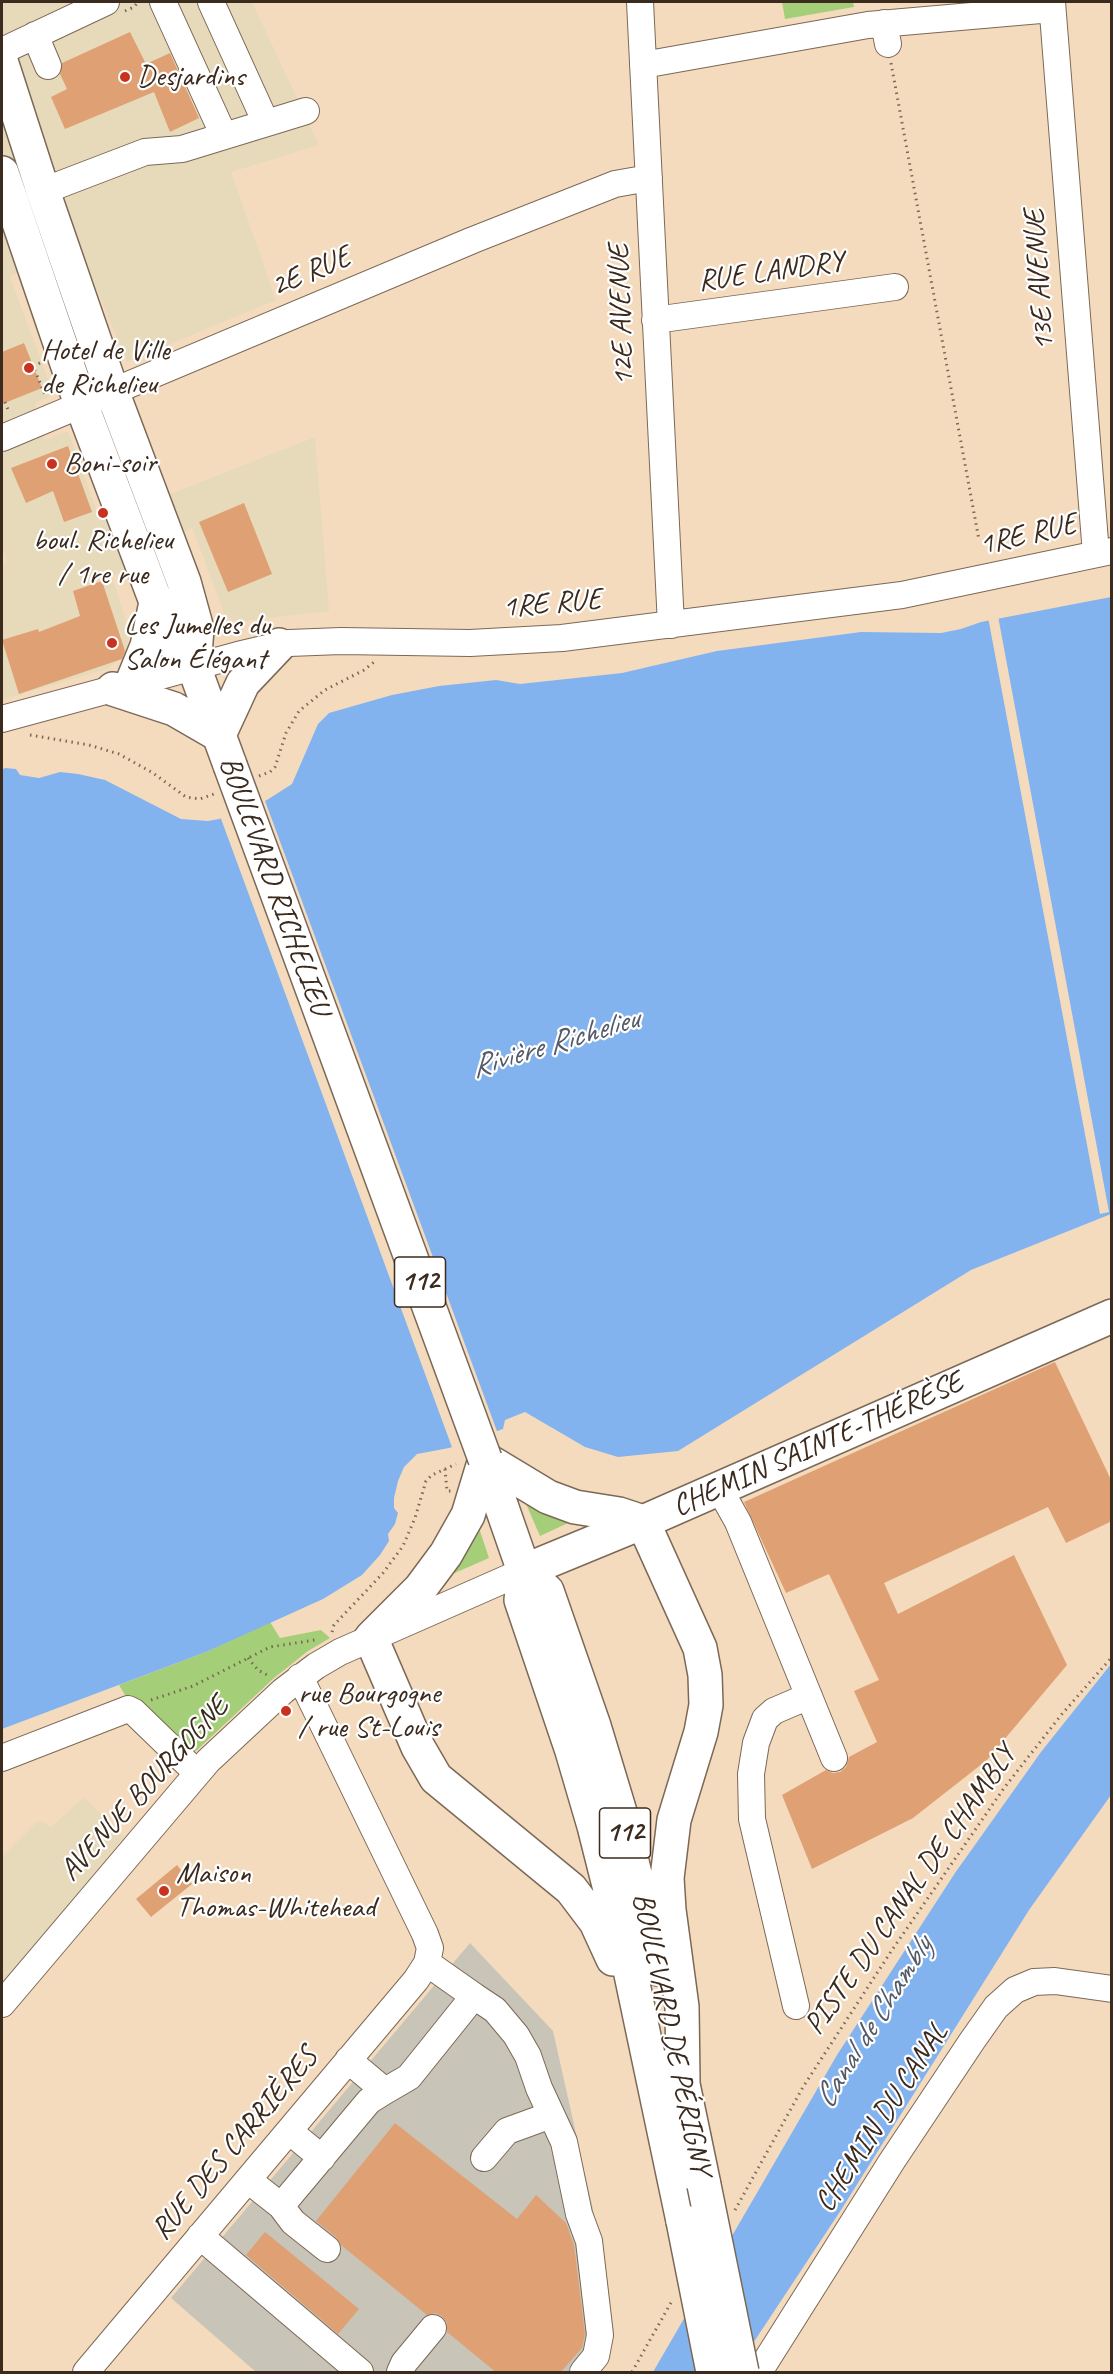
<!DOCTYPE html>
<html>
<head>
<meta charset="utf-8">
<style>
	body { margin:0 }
	#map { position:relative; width:1113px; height:2374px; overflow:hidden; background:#f4dbbe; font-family:Caveat,sans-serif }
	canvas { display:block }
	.frame { position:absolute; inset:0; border:3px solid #3b2a1e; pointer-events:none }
</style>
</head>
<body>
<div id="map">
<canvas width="1113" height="2374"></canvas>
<div class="frame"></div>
</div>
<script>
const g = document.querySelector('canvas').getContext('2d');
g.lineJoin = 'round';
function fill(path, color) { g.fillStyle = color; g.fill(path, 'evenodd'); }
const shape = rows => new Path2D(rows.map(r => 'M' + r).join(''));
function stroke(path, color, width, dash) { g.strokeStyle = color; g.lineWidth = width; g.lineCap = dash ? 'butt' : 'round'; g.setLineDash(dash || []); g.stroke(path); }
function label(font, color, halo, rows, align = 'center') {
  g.font = font + ' Caveat,sans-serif'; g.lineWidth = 4.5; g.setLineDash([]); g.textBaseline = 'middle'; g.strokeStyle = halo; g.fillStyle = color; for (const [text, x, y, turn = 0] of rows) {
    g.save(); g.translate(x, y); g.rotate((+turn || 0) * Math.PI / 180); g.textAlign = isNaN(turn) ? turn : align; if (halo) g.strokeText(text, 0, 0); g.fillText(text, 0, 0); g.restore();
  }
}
fill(shape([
	[2,2,252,2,319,145,231,172,276,300,127,362,76,240,10,277,54,395,35,403,45,440,68,431,99,518,178,491,315,437,329,611,237,622,225,616,192,527,112,577,126,620,128,643,123,657,107,669,2,700,2,564,7,562,2,546],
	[84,1797,124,1837,2,1985,2,1857,39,1820,51,1827]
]), '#e7daba');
fill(shape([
	[470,1943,553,2031,593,2209,609,2349,595,2372,256,2372,171,2298]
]), '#c8c4b8');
fill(shape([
	[782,2,853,2,854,7,785,19],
	[523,1497,581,1517,540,1536],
	[479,1528,489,1558,441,1579],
	[270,1622,280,1638,321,1630,330,1638,308,1651,274,1678,196,1751,192,1751,128,1700,119,1685,206,1652]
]), '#a5ce79');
fill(shape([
	[1111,597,1111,1214,971,1270,678,1451,618,1457,585,1447,525,1412,505,1420,503,1429,449,1448,417,1454,404,1467,398,1481,394,1498,394,1508,398,1513,395,1524,388,1534,389,1541,380,1555,362,1575,323,1599,206,1652,2,1729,2,770,5,768,16,769,20,775,39,778,60,772,78,774,105,780,181,819,208,821,219,819,267,800,292,784,318,724,329,713,392,695,439,686,496,680,520,684,622,673,717,651,861,632,941,633,961,629,981,622],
	[1111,1664,1111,1795,1029,1910,841,2210,734,2372,653,2372,837,2055,955,1873,1041,1752]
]), '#83b3ee');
fill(shape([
	[998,616,1109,1212,1100,1214,988,617],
	[264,798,498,1434,453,1450,220,816]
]), '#f4dbbe');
fill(shape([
	[130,32,146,64,170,53,199,118,170,132,154,92,65,129,51,97,67,89,60,74,62,63],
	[24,343,42,388,2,404,2,352],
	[68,446,92,512,64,522,53,491,26,503,11,468],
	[244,503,272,574,228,592,199,522],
	[102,581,125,651,122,659,19,694,2,640,38,629,39,632,80,616,73,591],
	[1055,1362,1112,1482,1112,1521,1066,1543,1048,1507,884,1583,898,1614,1014,1555,1067,1665,987,1760,913,1818,812,1869,782,1795,826,1770,833,1773,840,1772,846,1767,849,1757,877,1742,854,1691,879,1680,829,1574,786,1593,744,1502],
	[177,1865,192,1884,151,1917,136,1899],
	[395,2123,517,2219,536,2195,566,2223,574,2245,585,2334,582,2348,560,2373,497,2373,447,2332,447,2323,442,2316,435,2313,427,2315,341,2245,336,2237,316,2221],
	[265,2232,359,2309,338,2334,246,2255]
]), '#dfa074');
const minor = shape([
	[163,2,224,136],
	[211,2,266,123],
	[640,2,671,625],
	[1052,2,1096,554],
	[884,23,888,44],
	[35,35,48,66],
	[2,51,106,2],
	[643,65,868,25,1052,9],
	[43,191,145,152,182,149,306,111],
	[655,320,895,287],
	[2,438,473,240,615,184,649,178],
	[2,719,238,655,289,643,341,641,470,643,562,638,902,595,1112,551],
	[719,1488,738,1522,834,1758],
	[2,1758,128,1709,134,1712,197,1773],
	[474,1996,495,2010,516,2035,528,2056,539,2088,564,2142,579,2214,589,2241,600,2335,596,2356,583,2372],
	[2,2004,208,1761,283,1691,316,1666,340,1652,524,1571],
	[796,2006,752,1819,751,1774,756,1743,765,1719,774,1711,809,1696],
	[348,2060,385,2091,409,2077,474,1996,427,1963],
	[289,2131,322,2158],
	[484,2158,507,2131,551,2115],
	[248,2180,281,2206,369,2101,385,2091],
	[281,2206,293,2222,327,2249],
	[200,2236,360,2372],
	[86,2372,416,1980,427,1963,430,1948,425,1934,300,1677],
	[400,2372,404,2363,433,2328],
	[759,2372,892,2161,972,2041,996,2007,1015,1990,1034,1982,1055,1981,1112,1989]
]);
const major = shape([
	[2,64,43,191,112,391,184,582,197,629,194,667,230,765],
	[2,173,76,390,170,639,194,667],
	[131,685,147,646,156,602],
	[113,689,174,709,219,735],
	[219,735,243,683,279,645],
	[485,1459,524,1571,521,1600,572,1751,594,1826,629,1965,683,2221],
	[485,1459,548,1497,575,1507,619,1514,643,1522,700,1648,705,1675,706,1705,701,1732,674,1820,667,1878,669,1910,682,2007,683,2081],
	[485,1459,468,1515,446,1554,420,1589,371,1638,418,1747,436,1778,571,1889,596,1922,613,1959],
	[524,1571,547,1591,594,1726,620,1812,658,1969],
	[524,1571,643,1522,1112,1316],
	[678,2060,704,2185]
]);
stroke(minor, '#7c6856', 28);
stroke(major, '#7c6856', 36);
stroke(shape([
	[125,11,134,7,138,2],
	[891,63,979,540],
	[40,363,33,366,46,397],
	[5,402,9,412],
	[30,735,89,745,119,754,153,773,186,797,200,799,214,794],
	[259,776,270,772,275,767,286,733,299,711,325,690,364,670,374,662],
	[445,1469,447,1491,451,1491],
	[332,1632,334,1625,383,1573,403,1546,415,1518,426,1481,432,1475,456,1464],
	[248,1658,258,1670,269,1676],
	[151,1700,193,1686,270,1647,315,1640],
	[735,2210,803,2087,892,1950,1004,1788,1062,1714,1112,1657],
	[632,2372,673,2299]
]), '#7c6856', 3, [1.5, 4.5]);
stroke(minor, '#fff', 26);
stroke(major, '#fff', 33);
const majorBridge = shape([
	[230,765,485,1459],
	[704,2185,742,2372],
	[683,2221,713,2372]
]);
stroke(majorBridge, '#7c6856', 36, []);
stroke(majorBridge, '#fff', 33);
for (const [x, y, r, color] of [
	[125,77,6,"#c8321e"],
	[29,368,6,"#c8321e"],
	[52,464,6,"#c8321e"],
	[103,513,6,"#c8321e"],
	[112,643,6,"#c8321e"],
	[286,1711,6,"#c8321e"],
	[164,1891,6,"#c8321e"]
]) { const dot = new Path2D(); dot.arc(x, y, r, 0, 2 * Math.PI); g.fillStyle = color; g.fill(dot); stroke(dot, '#fff', 2); }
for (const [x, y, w] of [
	[420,1282,51],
	[625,1833,51]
]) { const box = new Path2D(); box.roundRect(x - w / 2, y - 25, w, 50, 4.5); g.fillStyle = '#fff'; g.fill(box); stroke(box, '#3b2a1e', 1.5); }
label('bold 28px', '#3b2a1e', null, [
	["112",420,1282],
	["112",625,1833]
]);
label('30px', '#3b2a1e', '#fff', [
	["Desjardins",137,77],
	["Hotel de Ville",41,351],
	["de Richelieu",41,385],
	["Boni-soir",64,464],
	["boul. Richelieu",103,541,"center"],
	["/ 1re rue",103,575,"center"],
	["Les Jumelles du",124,626],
	["Salon Élégant",124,660],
	["rue Bourgogne",298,1694],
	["/ rue St-Louis",298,1728],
	["Maison",176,1874],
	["Thomas-Whitehead",176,1908]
], 'left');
label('30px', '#3b2a1e', '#fff', [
	["2E RUE",311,272,-23],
	["RUE LANDRY",771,272,-8],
	["13E AVENUE",1040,280,-94],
	["12E AVENUE",622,315,-92],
	["1RE RUE",1028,535,-13],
	["1RE RUE",552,604,-5],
	["BOULEVARD RICHELIEU",274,886,70],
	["CHEMIN SAINTE-THÉRÈSE",818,1445,-24],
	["AVENUE BOURGOGNE",145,1789,-48],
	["PISTE DU CANAL DE CHAMBLY",911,1890,-55],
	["BOULEVARD DE PÉRIGNY",671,2034,78],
	["CHEMIN DU CANAL",882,2118,-57],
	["RUE DES CARRIÈRES",235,2144,-50]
]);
label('italic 32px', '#545a67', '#fff', [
	["Rivière Richelieu",555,1044,-17],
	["Canal de Chambly",874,2023,-58]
]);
</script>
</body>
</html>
